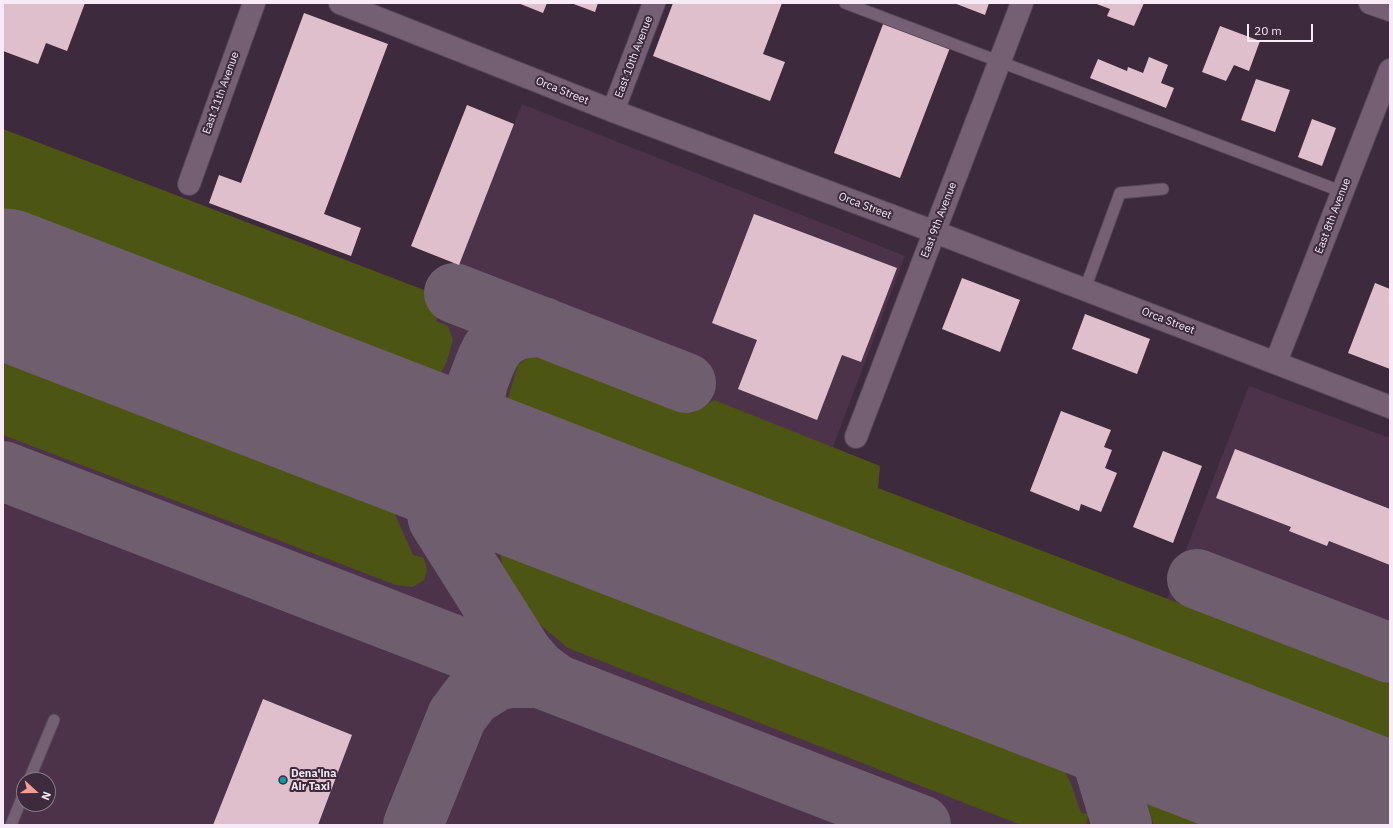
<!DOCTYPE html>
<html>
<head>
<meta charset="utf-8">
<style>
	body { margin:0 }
	#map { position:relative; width:1393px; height:828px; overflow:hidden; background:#3d2a3c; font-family:"IBM Plex Sans",sans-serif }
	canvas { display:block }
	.frame { position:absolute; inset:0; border:4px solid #f8ebf7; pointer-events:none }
	.north { position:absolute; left:16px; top:772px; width:40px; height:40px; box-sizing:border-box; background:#3d2a3c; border:1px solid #887787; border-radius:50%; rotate:111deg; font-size:11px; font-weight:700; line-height:16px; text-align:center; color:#f8ebf7 }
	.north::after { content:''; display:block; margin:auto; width:14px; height:18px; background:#f59c95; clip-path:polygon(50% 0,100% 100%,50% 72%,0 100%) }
	.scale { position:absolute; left:1247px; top:24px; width:66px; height:18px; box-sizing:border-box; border:2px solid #f8ebf7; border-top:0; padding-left:5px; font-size:12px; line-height:14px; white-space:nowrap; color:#f8ebf7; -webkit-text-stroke:3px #3d2a3c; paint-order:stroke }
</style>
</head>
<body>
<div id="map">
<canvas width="1393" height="828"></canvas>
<div class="frame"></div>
<div class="north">N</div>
<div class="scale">20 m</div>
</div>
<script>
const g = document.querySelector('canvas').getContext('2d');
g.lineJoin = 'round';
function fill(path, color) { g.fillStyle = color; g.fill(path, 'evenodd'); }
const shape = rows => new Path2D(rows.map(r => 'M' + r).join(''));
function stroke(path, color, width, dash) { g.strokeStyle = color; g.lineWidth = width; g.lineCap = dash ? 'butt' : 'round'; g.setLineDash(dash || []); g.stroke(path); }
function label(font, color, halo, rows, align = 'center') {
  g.font = font + ' "IBM Plex Sans",sans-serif'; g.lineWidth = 4; g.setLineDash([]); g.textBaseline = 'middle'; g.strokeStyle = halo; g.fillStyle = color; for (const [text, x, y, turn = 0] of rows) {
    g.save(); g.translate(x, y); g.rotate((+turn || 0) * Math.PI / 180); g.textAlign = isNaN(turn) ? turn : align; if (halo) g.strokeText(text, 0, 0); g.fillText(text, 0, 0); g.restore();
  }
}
fill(shape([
	[522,104,905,256,833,447,880,466,878,488,1167,599,1249,386,1390,438,1390,825,3,825,3,129,445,298],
	[24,780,48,780,48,804,24,804]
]), '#4c334a');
fill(shape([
	[3,129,445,298,436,321,448,326,453,340,447,361,437,381,425,386,414,382,406,377,393,377,3,228],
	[3,332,334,462,354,472,370,485,394,512,413,555,424,558,427,570,424,580,413,587,396,585,3,435],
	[528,358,541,358,693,413,714,400,880,466,878,488,1390,684,1390,757,1359,750,523,429,513,422,506,404,518,365],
	[503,535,517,535,537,538,999,721,1031,736,1060,763,1070,781,1081,813,1089,814,1086,825,1021,825,568,648,537,622,524,607,512,588,503,570,500,552],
	[1153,783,1276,825,1154,825,1143,792]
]), '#4c5511');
stroke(shape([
	[454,293,686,383],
	[543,327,527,328,513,331,498,341,491,351,486,361,437,488,436,509,438,519,523,654,538,671,553,682],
	[477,387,474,400,474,417,479,435,488,454,499,466,544,493],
	[348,415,393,427,410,428,426,426,439,422,459,409,468,399,477,387],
	[3,471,921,825],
	[1197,579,1390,653],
	[1051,688,1078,708,1088,720,1096,739,1122,825],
	[413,825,457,716,472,696,496,681,509,678,538,678]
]), '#6f5e6e', 60);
stroke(shape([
	[3,283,1390,818]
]), '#6f5e6e', 149);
fill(shape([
	[3,3,85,3,67,51,46,43,38,64,3,51],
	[518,3,547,3,543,13],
	[571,3,598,3,595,12],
	[673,3,782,3,763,54,785,62,770,101,653,56],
	[954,3,989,3,985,15],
	[1094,3,1144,3,1134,26,1107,16,1110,9],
	[304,13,388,44,324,214,361,228,351,256,209,203,219,175,241,183],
	[885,19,951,45,900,178,834,153],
	[1220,26,1260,41,1249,71,1234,65,1226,81,1202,72],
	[1149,57,1168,65,1161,83,1174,88,1166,108,1090,78,1098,59,1127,71,1128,67,1143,73],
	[1256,79,1290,90,1275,132,1241,120],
	[467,105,514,124,459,265,411,246],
	[1312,119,1336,128,1322,166,1298,157],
	[754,214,897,268,861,362,842,355,817,420,738,389,757,340,712,323],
	[962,278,1020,300,1000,352,942,329],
	[1375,283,1390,289,1390,369,1348,353],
	[1085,314,1150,339,1137,374,1072,349],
	[1061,411,1111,430,1104,447,1112,450,1105,468,1117,473,1101,512,1081,504,1079,511,1030,491],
	[1235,449,1390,509,1390,565,1329,541,1327,546,1289,531,1291,527,1216,498],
	[1163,451,1202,466,1173,543,1133,527],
	[263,699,352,735,318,825,213,825]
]), '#e0bfcd');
const lane = shape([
	[845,3,1343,192],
	[1085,289,1120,193,1163,189],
	[29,780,54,720],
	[11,825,24,793]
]);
const street = shape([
	[340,3,613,111,935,232,1390,407],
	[1370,3,1390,10],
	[613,111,654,3],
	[189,184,254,3],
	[1276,362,1390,70],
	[856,437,1022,3]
]);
stroke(lane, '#564656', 13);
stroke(street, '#564656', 24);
stroke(lane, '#755f73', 11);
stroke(street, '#755f73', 22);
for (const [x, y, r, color] of [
	[283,780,4,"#0f9aa8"]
]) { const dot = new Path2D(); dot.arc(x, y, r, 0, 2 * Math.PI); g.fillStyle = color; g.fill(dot); stroke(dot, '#3d2a3c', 1.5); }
label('11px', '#f8ebf7', '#3d2a3c', [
	["East 10th Avenue",634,57,-69],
	["Orca Street",562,91,22],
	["East 11th Avenue",221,93,-70],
	["Orca Street",865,206,21],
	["East 8th Avenue",1333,216,-69],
	["East 9th Avenue",939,220,-69],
	["Orca Street",1168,321,21]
]);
label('bold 11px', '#f8ebf7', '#3d2a3c', [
	["Dena'ina",291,774],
	["Air Taxi",291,787]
], 'left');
</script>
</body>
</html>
